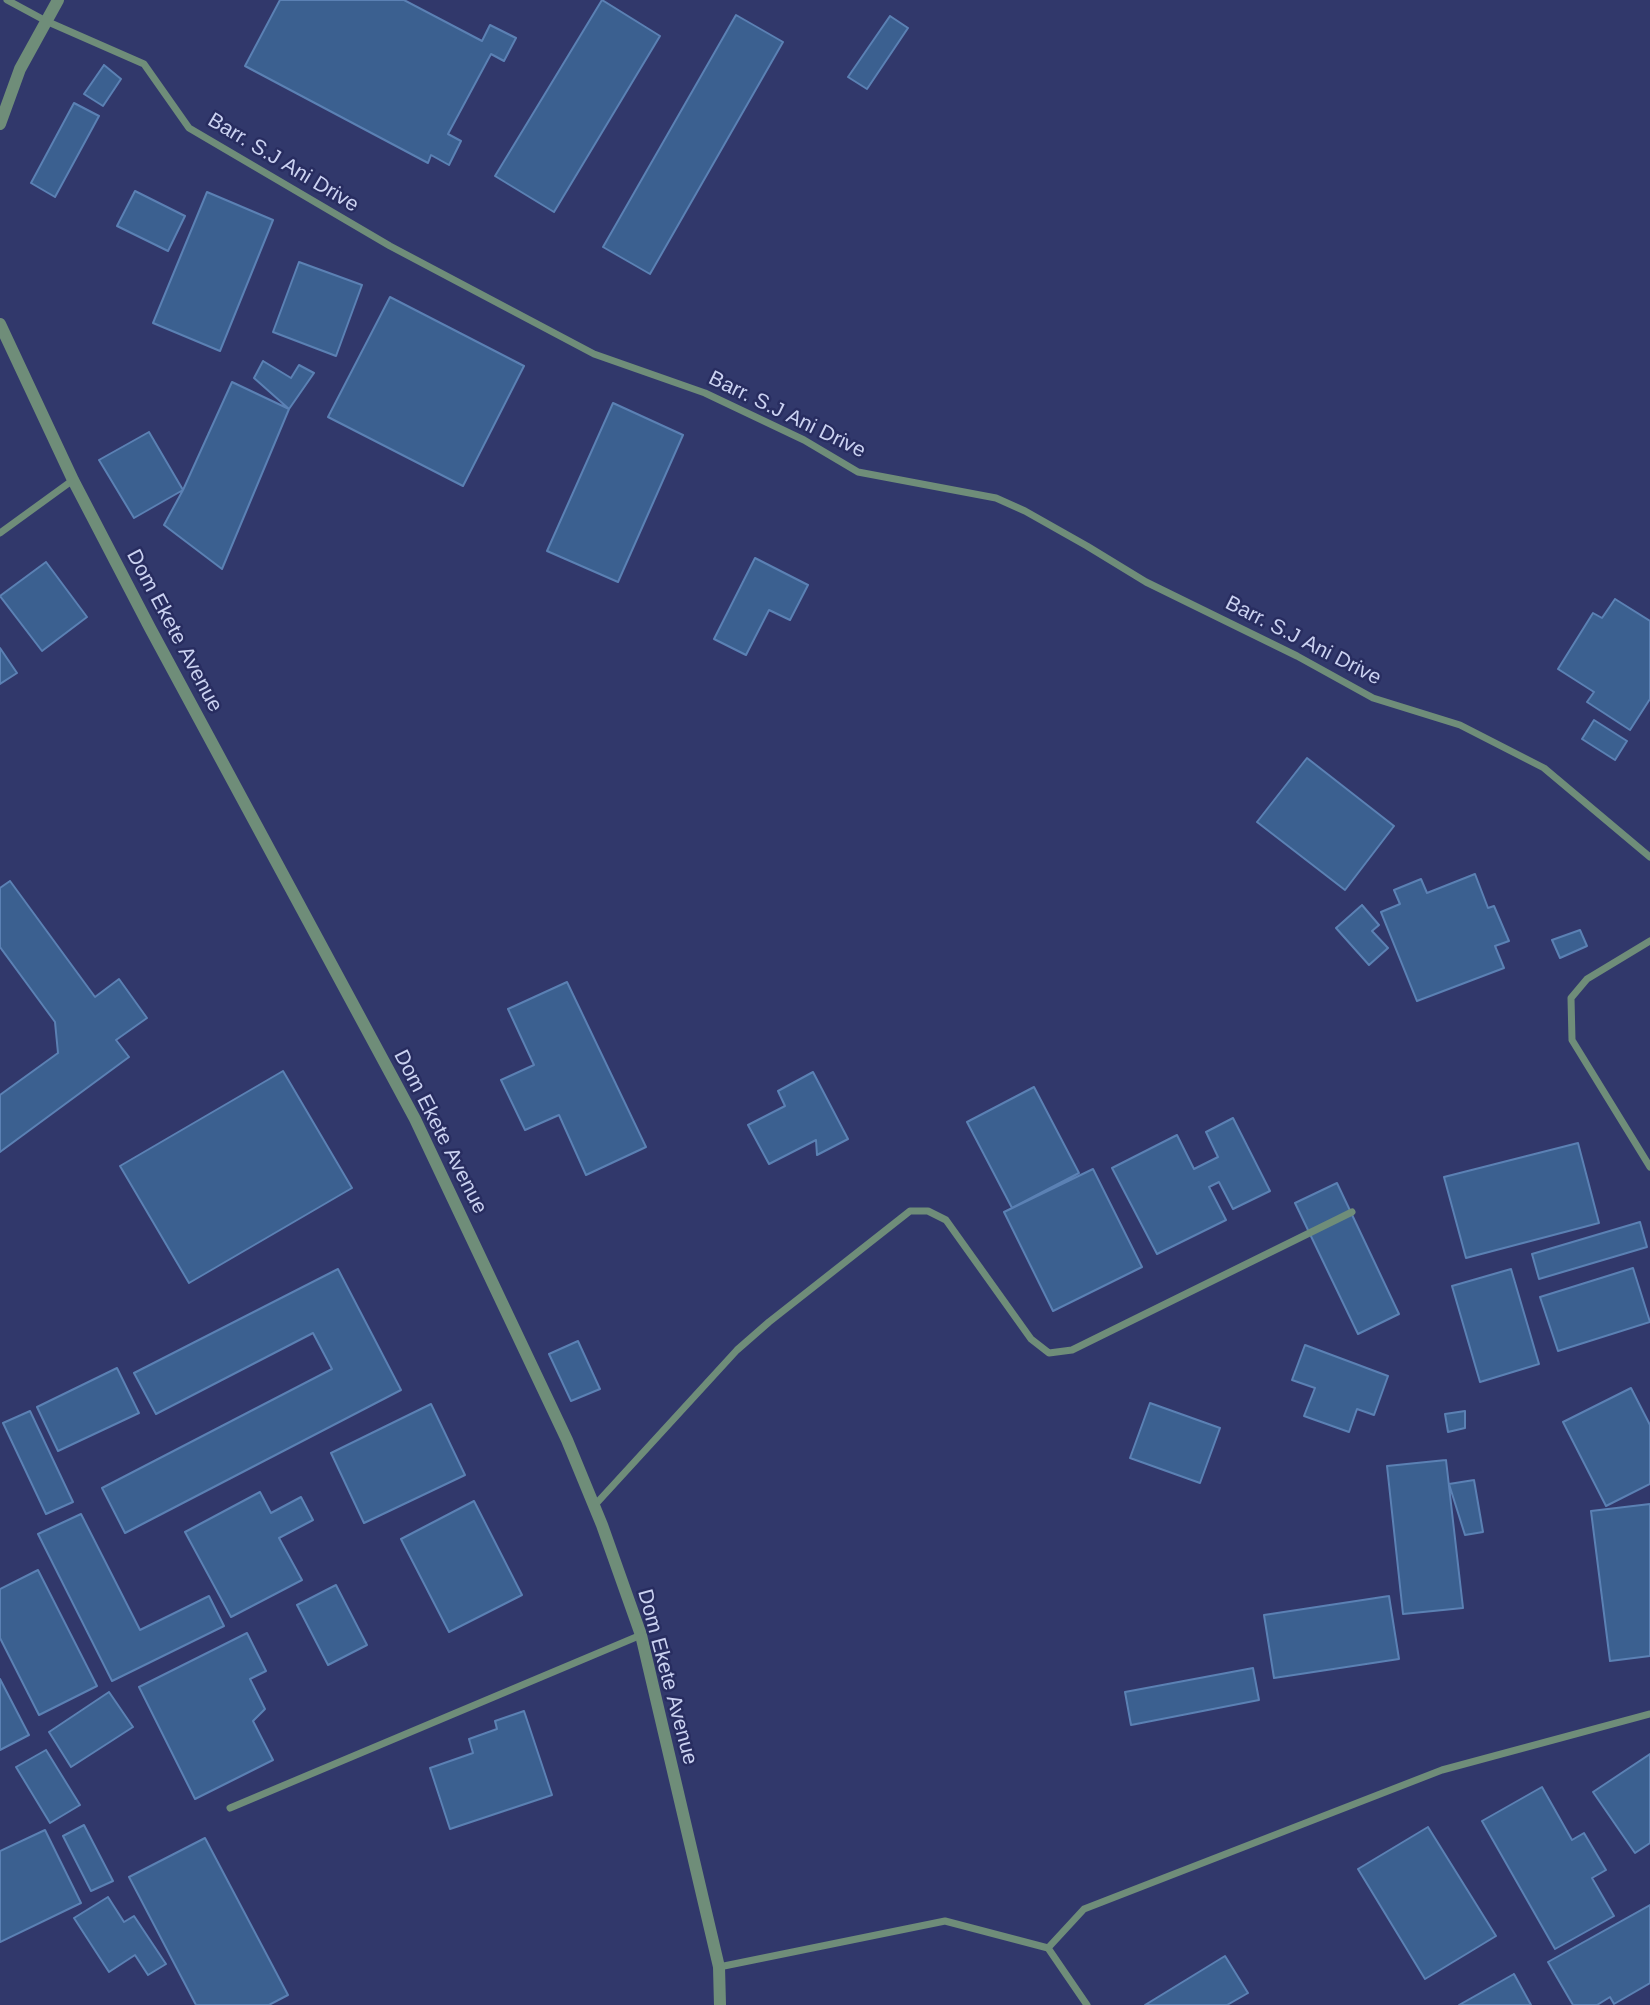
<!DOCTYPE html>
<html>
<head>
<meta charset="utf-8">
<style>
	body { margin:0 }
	canvas { display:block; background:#31386b }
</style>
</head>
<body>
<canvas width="1650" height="2005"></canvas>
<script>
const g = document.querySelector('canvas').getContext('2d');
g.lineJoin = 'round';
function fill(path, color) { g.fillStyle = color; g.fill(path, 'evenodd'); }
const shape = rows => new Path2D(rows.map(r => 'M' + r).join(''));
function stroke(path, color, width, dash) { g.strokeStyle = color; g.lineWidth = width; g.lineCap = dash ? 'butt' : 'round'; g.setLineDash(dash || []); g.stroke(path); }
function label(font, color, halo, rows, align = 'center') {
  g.font = font + ' Arial,sans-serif'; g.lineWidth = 5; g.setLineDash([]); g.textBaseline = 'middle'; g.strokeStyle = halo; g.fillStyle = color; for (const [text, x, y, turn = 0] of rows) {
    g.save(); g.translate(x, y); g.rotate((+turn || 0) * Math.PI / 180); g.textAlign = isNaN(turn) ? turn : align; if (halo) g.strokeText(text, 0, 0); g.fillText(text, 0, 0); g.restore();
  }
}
const building = shape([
	[280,0,404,0,482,41,490,25,516,38,504,61,491,54,448,134,461,141,449,165,431,155,428,163,245,66,280,0],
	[602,0,660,36,554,212,495,176,602,0],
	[736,15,783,42,650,274,603,247,736,15],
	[890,16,908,28,867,89,848,77,890,16],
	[104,65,121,79,103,106,84,94,104,65],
	[74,103,99,116,55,197,31,183,74,103],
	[135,191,185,216,168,251,117,226,135,191],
	[207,192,273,220,220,351,153,323,207,192],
	[299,262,362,285,336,356,273,332,299,262],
	[390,297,524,366,463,486,328,417,390,297],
	[263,361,291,378,299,365,314,373,289,409,254,378,263,361],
	[232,382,289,409,222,569,164,525,183,490,232,382],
	[613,403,683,435,618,582,547,551,613,403],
	[149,432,183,490,134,518,99,460,149,432],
	[755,558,808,585,790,620,769,610,746,655,714,639,755,558],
	[46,562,87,617,42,651,0,596,46,562],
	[1615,599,1650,621,1650,699,1630,730,1587,702,1594,692,1558,669,1593,613,1602,618,1615,599],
	[0,648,17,673,0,684,0,648],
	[1594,720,1627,741,1615,760,1582,739,1594,720],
	[1307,758,1394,826,1345,890,1257,822,1307,758],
	[1475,874,1488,908,1494,906,1509,941,1495,946,1504,968,1417,1001,1381,912,1400,904,1394,890,1421,879,1427,893,1475,874],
	[10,881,95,997,119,979,147,1018,116,1040,129,1057,0,1152,0,1095,58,1053,55,1022,0,947,0,888,10,881],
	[1362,905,1379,925,1372,931,1388,948,1369,965,1336,928,1362,905],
	[1580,930,1587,946,1560,958,1552,940,1580,930],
	[567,982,646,1147,586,1175,559,1115,525,1130,501,1080,534,1065,508,1009,567,982],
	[283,1071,352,1188,189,1283,120,1166,283,1071],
	[813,1072,848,1139,817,1155,816,1140,769,1164,748,1125,785,1106,778,1091,813,1072],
	[1034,1087,1079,1173,1012,1208,967,1122,1034,1087],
	[1233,1118,1270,1191,1233,1209,1219,1182,1209,1187,1226,1220,1157,1254,1112,1168,1177,1135,1194,1169,1218,1157,1206,1132,1233,1118],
	[1578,1143,1599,1223,1466,1258,1444,1177,1578,1143],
	[1093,1169,1142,1267,1053,1311,1004,1212,1093,1169],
	[1337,1183,1399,1314,1358,1334,1295,1203,1337,1183],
	[1640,1222,1647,1247,1539,1279,1532,1254,1640,1222],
	[1633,1268,1650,1322,1558,1351,1540,1297,1633,1268],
	[338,1269,401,1390,125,1533,102,1488,332,1369,313,1333,156,1414,134,1373,338,1269],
	[1511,1269,1539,1364,1480,1382,1452,1286,1511,1269],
	[578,1341,600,1389,571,1401,549,1354,578,1341],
	[1305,1345,1388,1376,1374,1415,1357,1409,1349,1432,1304,1416,1315,1388,1292,1380,1305,1345],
	[117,1368,139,1413,58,1451,37,1407,117,1368],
	[1631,1388,1650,1425,1650,1484,1606,1506,1563,1422,1631,1388],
	[1150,1403,1220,1428,1200,1483,1130,1458,1150,1403],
	[431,1404,465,1475,364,1523,331,1453,431,1404],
	[30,1411,73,1502,46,1514,3,1423,30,1411],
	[1465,1411,1465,1428,1448,1432,1445,1414,1465,1411],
	[1446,1460,1463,1608,1403,1614,1387,1466,1446,1460],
	[1474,1480,1483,1532,1465,1535,1449,1484,1474,1480],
	[260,1492,271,1513,301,1497,313,1520,279,1538,302,1580,231,1617,185,1532,260,1492],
	[474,1501,522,1595,449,1632,401,1539,474,1501],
	[1650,1504,1650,1656,1610,1661,1591,1511,1650,1504],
	[81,1514,140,1630,209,1596,224,1626,112,1681,38,1534,81,1514],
	[38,1570,97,1686,39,1715,0,1638,0,1589,38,1570],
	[336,1585,367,1645,328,1665,297,1605,336,1585],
	[1389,1596,1399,1659,1274,1678,1264,1615,1389,1596],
	[247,1633,266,1671,250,1679,265,1709,253,1721,273,1760,195,1799,139,1687,247,1633],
	[1253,1668,1259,1700,1131,1725,1125,1692,1253,1668],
	[0,1679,29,1735,0,1750,0,1679],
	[109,1692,133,1727,71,1767,49,1732,109,1692],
	[524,1711,552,1795,450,1829,430,1768,473,1753,469,1739,497,1729,495,1721,524,1711],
	[46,1750,80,1805,50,1823,16,1767,46,1750],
	[1650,1754,1650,1843,1635,1853,1593,1792,1650,1754],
	[1542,1787,1572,1840,1584,1833,1606,1870,1592,1878,1614,1916,1555,1949,1482,1821,1542,1787],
	[84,1825,113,1881,91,1891,63,1836,84,1825],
	[1428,1827,1496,1936,1425,1979,1358,1869,1428,1827],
	[45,1830,81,1903,0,1942,0,1851,45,1830],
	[205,1838,288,1995,269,2005,196,2005,129,1877,205,1838],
	[108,1897,124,1922,134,1916,166,1964,148,1975,135,1955,109,1972,74,1918,108,1897],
	[1650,1905,1650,1983,1614,2004,1610,1997,1597,2005,1573,2005,1548,1962,1650,1905],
	[1225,1956,1248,1993,1227,2005,1145,2005,1225,1956],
	[1514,1974,1531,2005,1459,2005,1514,1974]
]);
fill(building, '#3b6090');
stroke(building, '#5b81b4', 2);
stroke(shape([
	[7,0,46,21,144,64,189,128,390,246,594,354,705,393,804,440,858,472,996,498,1025,511,1087,546,1146,582,1297,656,1373,698,1460,725,1544,768,1650,857],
	[0,533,73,480],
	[1650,941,1587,979,1571,998,1572,1040,1650,1167],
	[594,1506,737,1350,769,1322,910,1211,928,1211,946,1220,1031,1339,1049,1353,1072,1350,1352,1212],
	[230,1808,641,1635],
	[1048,1948,1084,1909,1442,1770,1650,1714],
	[719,1967,945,1921,1048,1948,1087,2005]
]), '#6f8d79', 7);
stroke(shape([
	[0,124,20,69,58,0],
	[0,324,73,480,150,628,415,1119,567,1440,602,1525,641,1635,719,1967,720,2005]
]), '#6f8d79', 12);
label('21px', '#cbd2f1', '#282d60', [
	["Barr. S.J Ani Drive",283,163,31],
	["Barr. S.J Ani Drive",787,415,26],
	["Dom Ekete Avenue",174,631,62],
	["Barr. S.J Ani Drive",1303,641,27],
	["Dom Ekete Avenue",440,1132,63],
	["Dom Ekete Avenue",667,1677,75]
]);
</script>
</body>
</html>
